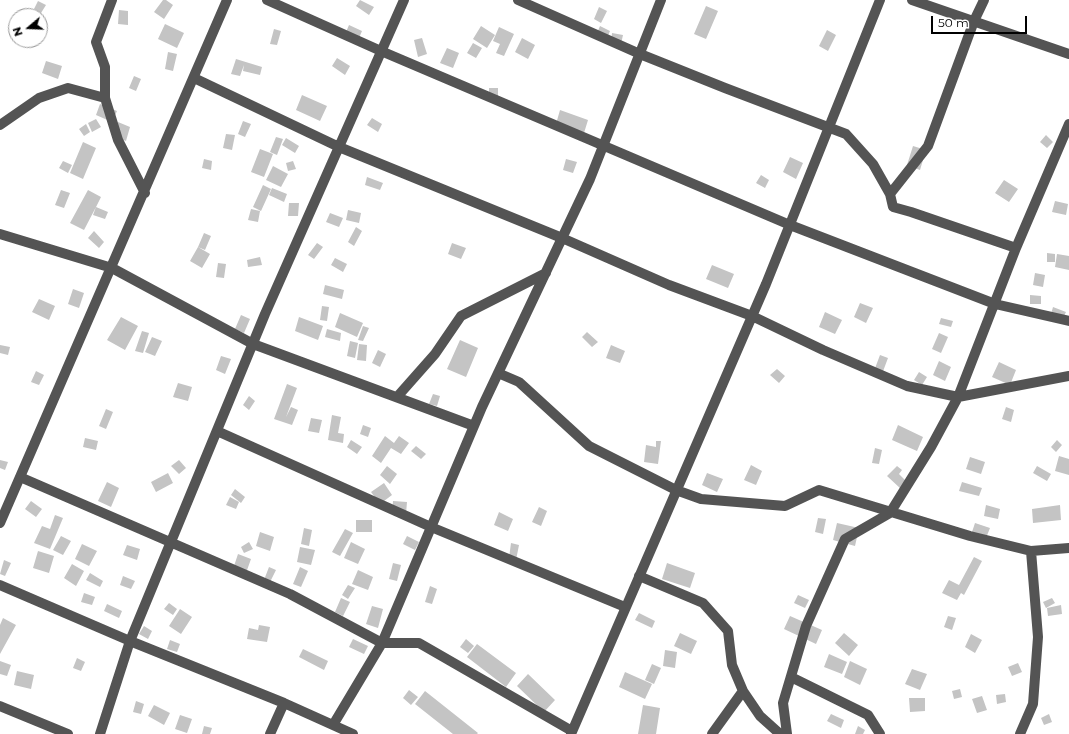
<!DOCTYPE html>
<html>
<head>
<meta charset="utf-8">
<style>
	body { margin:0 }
	#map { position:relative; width:1069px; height:734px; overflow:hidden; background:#fff; font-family:Montserrat,sans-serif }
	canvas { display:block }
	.north { position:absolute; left:8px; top:8px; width:40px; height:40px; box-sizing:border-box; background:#fff; border:1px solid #999; border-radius:50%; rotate:251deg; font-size:11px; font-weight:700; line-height:16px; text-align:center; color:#000 }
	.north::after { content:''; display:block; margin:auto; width:14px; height:18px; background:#000; clip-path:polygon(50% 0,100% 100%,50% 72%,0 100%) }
	.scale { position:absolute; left:931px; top:16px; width:96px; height:18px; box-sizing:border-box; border:2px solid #000; border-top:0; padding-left:5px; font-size:12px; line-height:14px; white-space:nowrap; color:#000; -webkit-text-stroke:3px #fff; paint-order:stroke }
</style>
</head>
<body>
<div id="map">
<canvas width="1069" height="734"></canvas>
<div class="north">N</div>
<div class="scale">50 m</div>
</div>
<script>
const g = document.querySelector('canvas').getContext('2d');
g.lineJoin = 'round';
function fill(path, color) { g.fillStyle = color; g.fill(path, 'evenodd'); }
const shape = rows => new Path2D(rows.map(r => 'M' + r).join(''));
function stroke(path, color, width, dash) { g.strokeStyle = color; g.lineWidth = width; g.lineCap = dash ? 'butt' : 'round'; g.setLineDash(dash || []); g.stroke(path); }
fill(shape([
	[163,0,166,0,173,5,164,19,154,12],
	[360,0,374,7,369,15,356,6],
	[38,1,46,5,41,13,34,9],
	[706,6,718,11,706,39,694,34],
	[599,7,607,11,601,23,594,19],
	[119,10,128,11,128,25,118,24],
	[165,24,184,33,177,48,158,39],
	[349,25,362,31,359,38,346,32],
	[481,26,495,35,487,48,473,39],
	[600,26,610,31,607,38,597,33],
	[499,27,514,34,504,56,496,53,500,44,493,41],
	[274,29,281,31,277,45,270,44],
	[827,30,836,35,828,51,819,46],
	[612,33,623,35,621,44,611,42],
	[422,38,427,54,418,57,414,40],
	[522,38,535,45,528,59,515,52],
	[473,43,482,48,476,58,467,53],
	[447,48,459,53,453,68,440,63],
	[168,52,177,54,173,71,165,69],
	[337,58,350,66,345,75,332,66],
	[236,59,262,67,260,75,243,71,244,65,240,76,231,74],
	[46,61,62,66,58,79,42,73],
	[134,76,141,79,136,91,129,88],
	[489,88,498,88,498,96,489,96],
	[302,95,327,106,320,121,296,110],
	[100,104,117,111,112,122,96,115],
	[560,110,588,120,584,133,556,124],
	[372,118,382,124,378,132,367,125],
	[96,119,101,127,92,132,88,123],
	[243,121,251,124,245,137,238,134],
	[118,122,130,127,126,141,113,136],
	[86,124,90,132,84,136,79,129],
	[226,134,235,135,232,150,223,148],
	[1046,135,1053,142,1047,148,1040,142],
	[276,137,283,139,277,155,270,152],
	[286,138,299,146,295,153,282,145],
	[83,142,96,148,83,179,70,173],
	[913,146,926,150,920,170,907,165],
	[260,149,273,154,264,177,251,172],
	[790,157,803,163,796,179,783,172],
	[204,159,212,161,211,170,202,168],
	[566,159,577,162,573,173,563,170],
	[63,161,72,165,68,173,59,168],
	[293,161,296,169,288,171,286,163],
	[273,166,288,174,281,187,266,180],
	[761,175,769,180,765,188,756,183],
	[367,177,383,183,380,190,365,185],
	[1004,180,1018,189,1009,202,995,193],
	[263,185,271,189,261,211,253,207],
	[272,188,287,194,284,202,269,195],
	[61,190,70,193,64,208,55,205],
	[88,190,101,197,96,207,108,212,105,219,93,215,96,207,84,230,70,223],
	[1055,201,1068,204,1066,215,1052,212],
	[289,203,299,203,298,216,288,216],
	[251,209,260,211,258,222,248,220],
	[348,210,361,213,359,223,346,220],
	[330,213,343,218,339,227,326,222],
	[356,227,362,231,354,246,348,242],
	[94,231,104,242,99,248,88,238],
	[204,233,211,236,205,250,198,247],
	[317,243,323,247,314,259,308,255],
	[452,243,466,248,461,259,448,254],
	[198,247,210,254,202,268,190,261],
	[1047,253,1055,254,1055,262,1047,262],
	[1057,254,1069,256,1069,270,1055,267],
	[260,257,262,265,248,267,247,260],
	[335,258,347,264,343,272,331,265],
	[218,263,226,264,224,278,216,277],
	[712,265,734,274,728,288,706,279],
	[1035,273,1045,275,1043,287,1033,285],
	[325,285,344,290,342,299,323,294],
	[73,289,84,293,79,308,68,304],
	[1030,295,1041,296,1041,304,1030,304],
	[39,299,55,306,49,320,32,312],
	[860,303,873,308,866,323,854,317],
	[322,306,329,307,327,321,320,320],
	[1053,307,1066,312,1063,318,1051,314],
	[825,312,842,320,835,334,819,327],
	[340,313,363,323,357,337,335,327],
	[241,315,250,319,244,333,235,329],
	[121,317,138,326,125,350,107,340],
	[299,317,323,326,318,340,295,331],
	[941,318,953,321,951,327,939,324],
	[363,326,369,328,363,341,358,340],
	[327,329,341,333,340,341,325,337],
	[142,331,149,333,143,353,135,351],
	[587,332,598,342,592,347,582,337],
	[939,333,948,337,941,353,932,349],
	[152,337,162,341,155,356,145,352],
	[460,340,478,348,466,377,447,369],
	[350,341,358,343,355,358,347,356],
	[359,344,367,345,366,361,357,360],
	[0,345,10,347,8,355,0,353],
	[611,345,625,351,620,363,606,358],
	[378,350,386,354,380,367,372,363],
	[880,355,888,358,882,374,874,371],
	[221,356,231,359,225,374,216,370],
	[939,361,951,367,945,381,933,375],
	[999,362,1016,370,1010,385,992,377],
	[777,369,785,376,779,383,770,375],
	[36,371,44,375,39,385,31,382],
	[919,372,927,377,922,385,914,380],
	[178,383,192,387,188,401,173,397],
	[287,384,297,388,286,417,291,407,298,410,292,425,274,419],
	[433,394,440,396,437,406,429,404],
	[249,396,255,401,249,410,243,405],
	[1006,407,1014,410,1011,422,1002,419],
	[106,409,113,412,106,429,99,426],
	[332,415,341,417,338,433,344,434,343,443,328,440],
	[311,418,322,420,319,433,308,431],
	[363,425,371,428,368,437,360,434],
	[898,425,923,437,917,451,892,440],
	[385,436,394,443,399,436,409,443,401,454,391,448,381,463,372,456],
	[85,438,98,441,96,450,83,447],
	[351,440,362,447,357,454,347,447],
	[1057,440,1062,445,1056,452,1051,447],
	[656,441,661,441,658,464,644,462,646,445,656,447],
	[416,446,426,454,421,459,411,451],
	[875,448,882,450,879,464,872,463],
	[1059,456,1069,459,1069,475,1055,471],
	[970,457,985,462,981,474,966,469],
	[0,460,8,462,5,470,0,468],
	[179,460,186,468,179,474,171,466],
	[751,465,762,471,756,485,744,480],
	[387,466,397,474,390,484,380,475],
	[897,466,902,470,899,474,908,483,901,489,887,476],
	[1037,466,1051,474,1047,481,1033,473],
	[168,473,173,483,156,492,151,482],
	[707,473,723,479,717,492,702,485],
	[107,482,119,488,111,507,98,501],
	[962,482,982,488,979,496,959,491],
	[384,483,392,495,380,504,371,492],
	[235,489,245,497,241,503,231,495],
	[230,497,239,502,236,509,226,505],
	[31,501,42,509,36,517,25,509],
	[393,501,407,502,406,514,392,513],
	[986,505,1000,509,998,519,984,516],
	[1060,505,1061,520,1033,523,1032,509],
	[539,507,547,511,541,526,532,522],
	[499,512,513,519,508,531,494,525],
	[55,515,63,518,50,549,34,543,42,526,50,529],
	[818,518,826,519,823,534,815,532],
	[356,520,372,520,372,532,356,532],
	[837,523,859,528,855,546,833,540],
	[975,523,990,528,984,543,970,538],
	[304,528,312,530,309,546,301,544],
	[345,529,353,533,340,556,332,552],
	[260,532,274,537,270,551,256,546],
	[61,536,71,541,63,555,53,550],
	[407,536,419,542,415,550,403,544],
	[249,542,253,549,244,553,241,547],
	[351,542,365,549,358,564,344,558],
	[511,543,519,545,516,560,509,558],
	[82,544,97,551,89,566,75,559],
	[127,545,140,549,137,560,123,555],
	[300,547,315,550,311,565,297,562],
	[38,551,54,556,49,573,33,568],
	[238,554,251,559,246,573,233,569],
	[974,557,982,561,964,595,961,593,957,600,942,593,949,580,959,585],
	[4,560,11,563,5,576,0,574],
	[393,563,401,565,397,581,389,579],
	[667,563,695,573,690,588,662,579],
	[72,564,84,571,76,586,64,578],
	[269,567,276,570,270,582,264,580],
	[300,567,308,571,301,587,293,584],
	[358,570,373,577,368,590,352,584],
	[90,573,103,581,100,587,86,580],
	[123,576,135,581,131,589,120,585],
	[348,585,355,588,348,599,342,595],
	[430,586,437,589,432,604,425,602],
	[84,593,95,597,92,605,81,602],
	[798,595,809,600,805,608,794,603],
	[341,598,350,602,343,616,335,612],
	[1052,598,1055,603,1046,608,1043,602],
	[169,603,177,609,173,615,164,609],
	[107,604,122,611,119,618,104,611],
	[1061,605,1062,614,1048,616,1047,608],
	[372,606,383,609,378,628,366,624],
	[180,609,192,617,181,634,169,626],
	[639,613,655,621,652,628,635,620],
	[790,616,822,630,816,644,784,629],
	[948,616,956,618,952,630,944,627],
	[3,618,16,625,0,654,0,625],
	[259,625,270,627,267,642,247,639,249,628,258,630],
	[144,626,152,631,148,639,139,634],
	[680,633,697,641,691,654,674,646],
	[844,633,858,645,849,656,835,643],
	[971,634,982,640,975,653,965,647],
	[353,639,368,646,364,654,349,647],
	[466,639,474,646,468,653,460,647],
	[170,640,180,644,177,652,167,649],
	[477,644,516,673,506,687,467,657],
	[303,649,328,661,324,670,299,657],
	[665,650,677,652,675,668,663,666],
	[829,654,847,662,842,674,824,667],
	[77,658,85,662,81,671,73,668],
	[0,661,11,665,7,676,0,674],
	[850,661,867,669,860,685,844,677],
	[1018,663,1022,672,1012,676,1008,667],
	[652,664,661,668,654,684,645,680],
	[912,669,927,674,920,690,905,684],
	[17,671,34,675,31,689,14,685],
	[625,672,652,684,645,699,619,687],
	[528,674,555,700,544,712,517,686],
	[960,689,962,697,954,699,952,691],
	[409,690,418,697,411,705,403,698],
	[425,691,478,733,477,734,453,734,415,704],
	[1005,694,1006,702,997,704,996,695],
	[982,696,987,710,977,713,972,699],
	[909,698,925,698,925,711,910,712],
	[136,701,144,704,141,714,133,712],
	[154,705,170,713,164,725,148,716],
	[643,705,660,708,656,734,638,734],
	[831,714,844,720,841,728,827,721],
	[1049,714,1052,722,1044,725,1041,718],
	[180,715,192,719,187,733,175,729],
	[204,726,212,728,210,734,202,734],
	[858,726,865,730,863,734,855,734]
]), '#c4c4c4');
stroke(shape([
	[112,0,96,42,105,67,105,98,118,140,145,193],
	[267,0,381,51,790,225,995,304,1069,321],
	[518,0,640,54,725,88,846,134,873,164,890,194,893,207,911,212,1016,248],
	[912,0,1069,54],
	[194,78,339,147,562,238,669,285,752,316,823,350,907,386,958,397,1069,376],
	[0,125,39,98,68,88,105,98],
	[890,194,928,146,974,21,984,0],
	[0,234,112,268,253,344,474,426],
	[498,373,519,382,589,446,676,490,701,499,785,506,819,490,970,536,1031,551,1069,548],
	[397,397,435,354,461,316,546,273],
	[217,431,431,527,625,607],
	[20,477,290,594,382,643,419,643,572,731],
	[0,523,227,0],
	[639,576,703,603,728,631,732,665,743,691,760,716,780,734],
	[0,585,130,641,284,703,353,734],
	[791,677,868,715,880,734],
	[0,706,68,734],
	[333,725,382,643,482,407,590,179,661,0],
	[100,734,130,641,265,314,404,0],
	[270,734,284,703],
	[571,734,766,284,880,0],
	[712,734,743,691],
	[787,734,783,703,806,626,845,539,890,513,931,447,958,397,1016,248,1069,124],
	[1020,734,1033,704,1038,637,1031,551]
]), '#545454', 10);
</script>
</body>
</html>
